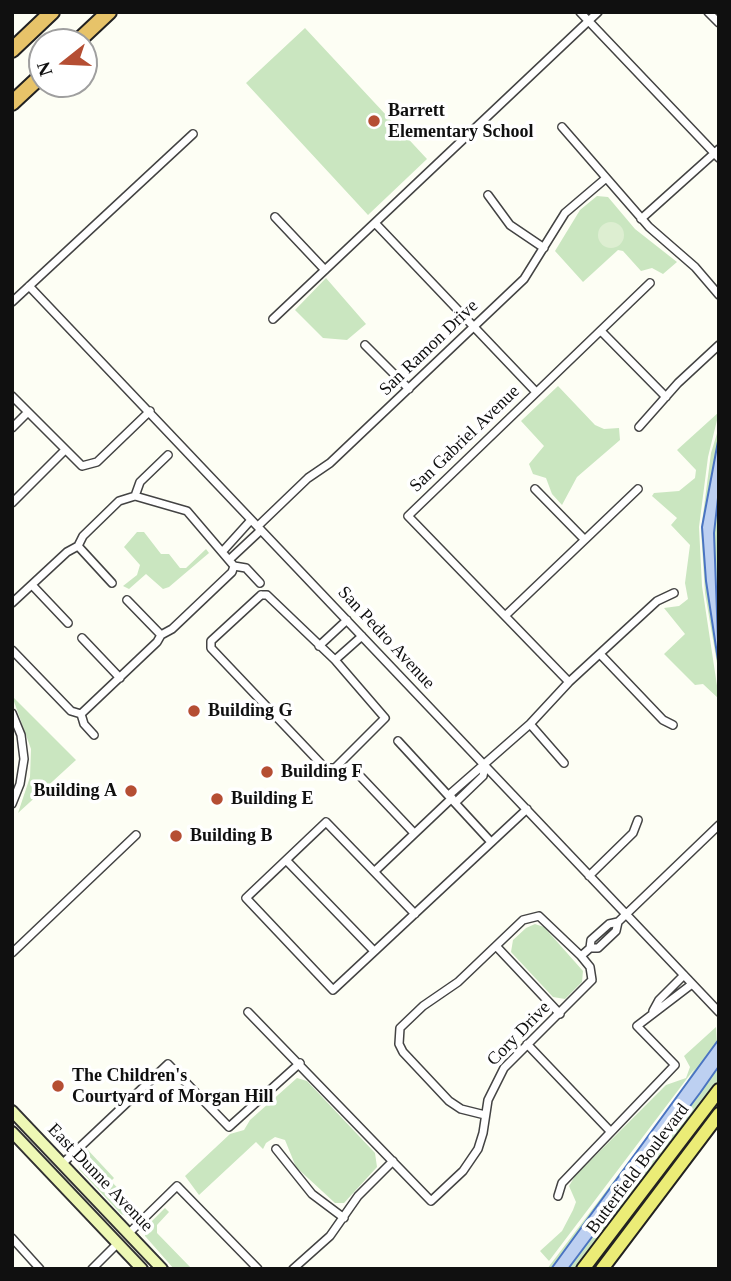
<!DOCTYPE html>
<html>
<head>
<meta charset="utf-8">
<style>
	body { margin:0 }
	#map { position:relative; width:731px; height:1281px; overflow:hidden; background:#fdfef4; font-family:Georgia,serif }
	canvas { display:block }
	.frame { position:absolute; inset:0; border:14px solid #101010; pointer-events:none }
	.north { position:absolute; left:28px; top:28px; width:70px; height:70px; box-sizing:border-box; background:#fff; border:2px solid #9f9f9f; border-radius:50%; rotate:252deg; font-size:19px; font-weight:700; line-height:28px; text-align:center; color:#101010 }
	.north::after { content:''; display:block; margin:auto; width:24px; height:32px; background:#b54e33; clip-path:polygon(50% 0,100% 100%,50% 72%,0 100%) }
</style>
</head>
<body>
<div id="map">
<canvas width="731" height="1281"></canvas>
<div class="frame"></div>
<div class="north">N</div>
</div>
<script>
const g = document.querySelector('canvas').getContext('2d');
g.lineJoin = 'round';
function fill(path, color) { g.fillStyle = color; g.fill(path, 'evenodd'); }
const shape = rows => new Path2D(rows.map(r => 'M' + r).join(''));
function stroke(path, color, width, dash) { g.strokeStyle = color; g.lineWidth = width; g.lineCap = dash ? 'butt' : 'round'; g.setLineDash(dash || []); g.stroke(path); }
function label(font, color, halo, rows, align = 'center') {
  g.font = font + ' Georgia,serif'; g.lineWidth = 7; g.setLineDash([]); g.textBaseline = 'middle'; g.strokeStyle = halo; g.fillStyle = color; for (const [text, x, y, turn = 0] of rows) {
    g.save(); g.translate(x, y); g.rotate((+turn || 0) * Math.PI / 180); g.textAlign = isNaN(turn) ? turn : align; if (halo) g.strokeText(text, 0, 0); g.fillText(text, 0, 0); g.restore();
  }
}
fill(shape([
	[305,28,427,159,368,215,246,83],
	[597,196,608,197,635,229,677,262,663,274,652,268,641,271,623,251,618,250,583,282,555,251,580,210],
	[326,278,366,324,347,340,323,338,295,310],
	[558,386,595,425,604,429,619,428,620,440,577,477,562,505,552,494,546,478,533,474,529,464,544,446,521,421],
	[719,412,708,457,699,527,702,586,719,699,703,684,695,685,664,654,685,634,664,608,679,606,688,599,685,583,690,545,671,525,677,518,652,496,654,493,679,491,695,478,696,470,677,450],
	[719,427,719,675,705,593,701,530,711,453],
	[137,532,144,532,161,554,169,554,180,568,186,568,206,549,209,553,169,587,163,589,146,574,129,589,123,586,137,575,140,565,124,547],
	[12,696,76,760,18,813,30,777,31,749],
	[535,924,544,927,583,971,582,982,565,999,553,997,511,952,513,940,526,928],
	[716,1027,719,1079,710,1093,575,1269,547,1269,644,1141,685,1085,695,1068,549,1261,540,1251,562,1231,573,1210,576,1202,569,1186,575,1176,666,1085,686,1078,690,1067,684,1056],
	[297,1078,307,1081,375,1153,377,1167,344,1203,335,1203,296,1167,285,1140,275,1137,266,1143,263,1149,256,1142,199,1195,185,1176,230,1134,244,1130,250,1120],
	[87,1149,114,1178,111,1181,140,1212,136,1216,131,1218,121,1214,79,1169,78,1158],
	[165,1208,169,1212,157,1225,157,1233,192,1269,174,1269,145,1236,146,1227]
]), '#cae6c0');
fill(shape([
	'598 235a13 13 0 1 1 26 0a13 13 0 1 1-26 0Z'
]), '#ddeed1');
const water = shape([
	[719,436,719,489,714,533,719,667,706,581,702,527,719,436],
	[719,1039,719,1066,700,1093,568,1269,551,1269,719,1039]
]);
fill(water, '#bdd0f1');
stroke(water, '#4a74c2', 2);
const minor = shape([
	[580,12,719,158],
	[708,12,719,23],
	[562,127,649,227,695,267,719,295],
	[488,195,510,225,544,248],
	[275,217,325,270],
	[641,219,719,149],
	[375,223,536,392],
	[29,286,719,1012],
	[12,302,193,134],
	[273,319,598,12],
	[602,332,666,397],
	[365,345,409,389],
	[12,396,82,466,97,462,150,411],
	[639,427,678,383,719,345],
	[12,428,28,412],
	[535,489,584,539],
	[135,496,187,511,234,566,246,568,260,583],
	[12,503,64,451],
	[258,526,308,478,330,463,524,279,565,213,605,179],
	[78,546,112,583],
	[223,551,251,520],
	[230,559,261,530],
	[32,585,68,623],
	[261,595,267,595,335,660,385,718,335,768,325,768,211,648,211,641,261,595],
	[127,600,161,635],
	[12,603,67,552,78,546,83,536,119,501,135,496,140,482,168,455],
	[506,615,638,489],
	[82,638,120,678],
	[319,646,347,620],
	[12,650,71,711,81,714,84,724,94,735],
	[600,654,663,720,673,725],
	[335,660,362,636],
	[569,682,408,516,650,283],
	[12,713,21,735,24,759,20,784,12,804],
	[81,714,157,642,161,635,172,629,232,572,234,566],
	[530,724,564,763],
	[398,741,491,842],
	[361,777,414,833],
	[449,795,530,724,569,682,657,601,674,593],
	[456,802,483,776,485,766],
	[286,860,374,951],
	[375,871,452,798],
	[589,876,633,833,638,820],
	[415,914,326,822,246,898,333,990,527,809],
	[496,946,560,1014],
	[590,948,591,940,609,924,618,922],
	[12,953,136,835],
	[581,956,590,948,598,948,616,931,618,922,719,825],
	[653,1011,659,1000,684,975],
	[248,1012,431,1201,463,1171,478,1149,483,1133,488,1100,504,1068,592,980,590,967,581,956,539,916,523,920,458,982,423,1006,400,1028,399,1044,403,1052,449,1101,461,1109,485,1115],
	[527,1044,610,1131],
	[276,1149,312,1194,344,1218],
	[62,1164,168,1064,229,1127,300,1063],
	[558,1196,562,1183,675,1065,637,1026,692,984],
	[129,1233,177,1186,258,1269],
	[12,1238,40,1269],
	[92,1269,118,1243],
	[293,1269,330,1236,358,1196,393,1161]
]);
const secondary = shape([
	[12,1111,162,1269],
	[12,1132,142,1269]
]);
const primary = shape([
	[583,1269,719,1090],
	[602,1269,719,1114]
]);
const motorway = shape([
	[77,42,109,12],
	[12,50,52,12],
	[12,103,42,75]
]);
stroke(minor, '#434343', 10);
stroke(secondary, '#323232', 14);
stroke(primary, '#212121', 16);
stroke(motorway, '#212121', 18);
stroke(minor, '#fff', 7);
stroke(secondary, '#eef8b5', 10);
stroke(primary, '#ebec76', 12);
stroke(motorway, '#e7c369', 14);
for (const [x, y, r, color] of [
	[374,121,7,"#b54e33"],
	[194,711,7,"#b54e33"],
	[267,772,7,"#b54e33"],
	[131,791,7,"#b54e33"],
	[217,799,7,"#b54e33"],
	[176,836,7,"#b54e33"],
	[58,1086,7,"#b54e33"]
]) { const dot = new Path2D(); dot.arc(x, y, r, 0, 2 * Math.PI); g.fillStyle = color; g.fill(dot); stroke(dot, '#fff', 2.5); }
label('bold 18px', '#101010', '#fff', [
	["Barrett",388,111],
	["Elementary School",388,132],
	["Building G",208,711],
	["Building F",281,772],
	["Building A",117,791,"right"],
	["Building E",231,799],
	["Building B",190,836],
	["The Children's",72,1076],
	["Courtyard of Morgan Hill",72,1097]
], 'left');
label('18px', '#101010', '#fff', [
	["San Ramon Drive",429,348,-44],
	["San Gabriel Avenue",465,439,-44],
	["San Pedro Avenue",386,638,47],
	["Cory Drive",519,1034,-46],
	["Butterfield Boulevard",638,1169,-53],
	["East Dunne Avenue",100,1178,46]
]);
</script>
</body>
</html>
